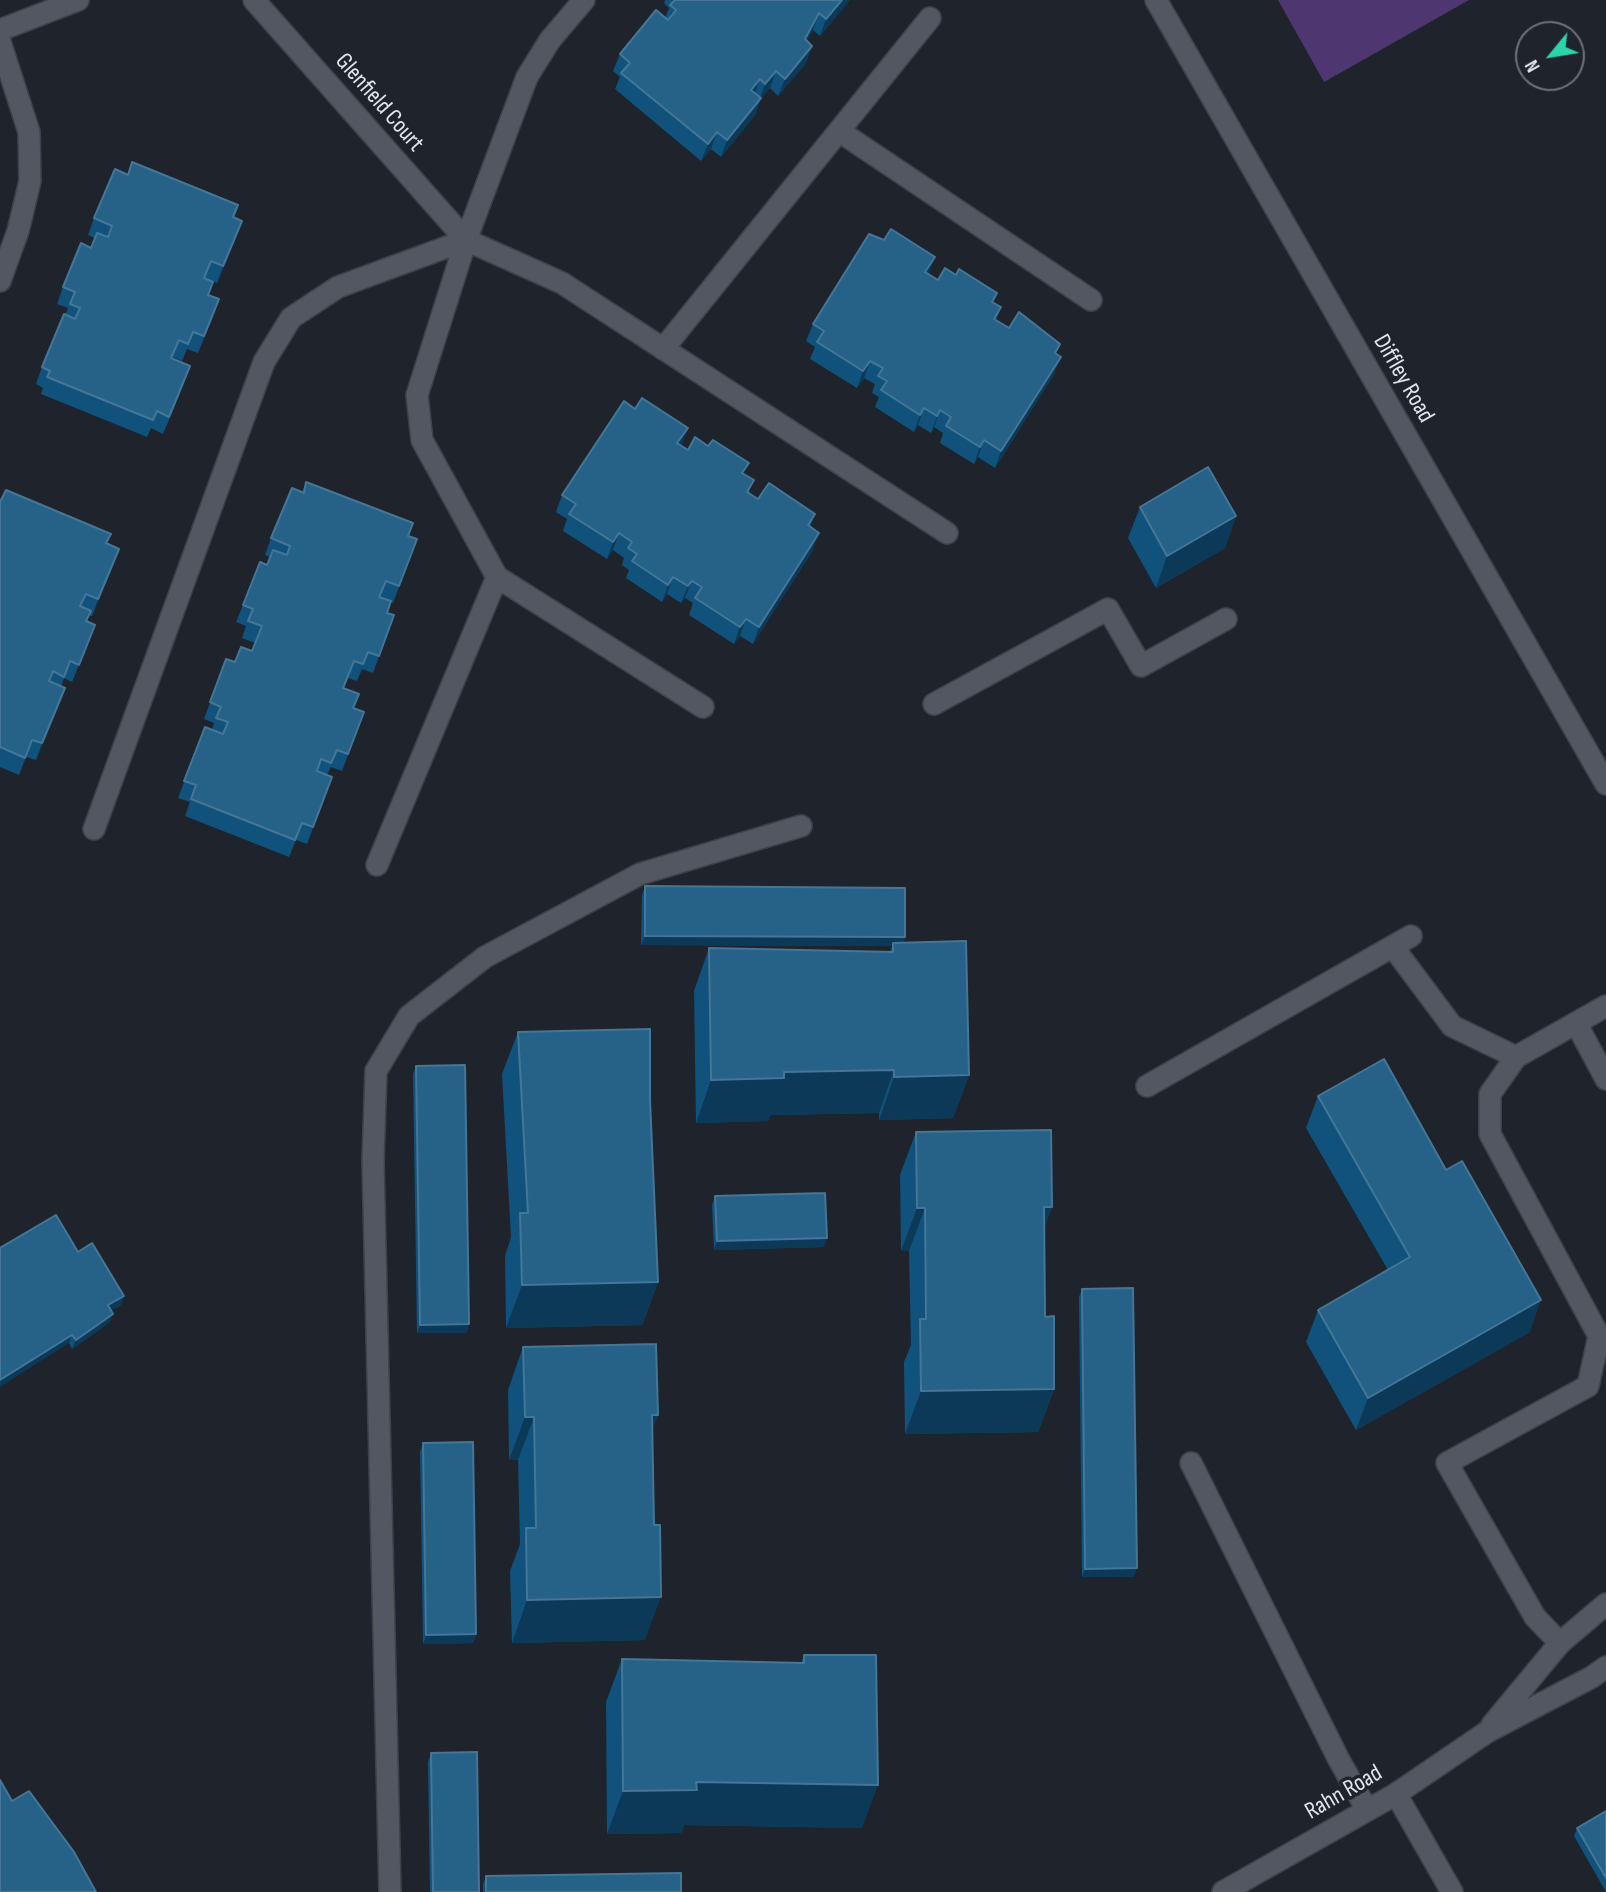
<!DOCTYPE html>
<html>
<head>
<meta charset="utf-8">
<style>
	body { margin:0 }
	#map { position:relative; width:1606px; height:1892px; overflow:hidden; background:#1f242c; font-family:"Sofia Sans Condensed",sans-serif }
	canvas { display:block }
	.north { position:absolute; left:1515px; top:21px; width:70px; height:70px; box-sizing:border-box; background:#1f242c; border:2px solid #6d7178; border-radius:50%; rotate:240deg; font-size:19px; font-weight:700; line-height:28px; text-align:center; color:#e2e5eb }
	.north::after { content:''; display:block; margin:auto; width:24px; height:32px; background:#2ad5ac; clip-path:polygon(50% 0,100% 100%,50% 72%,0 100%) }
</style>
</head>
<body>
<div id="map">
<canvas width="1606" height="1892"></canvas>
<div class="north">N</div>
</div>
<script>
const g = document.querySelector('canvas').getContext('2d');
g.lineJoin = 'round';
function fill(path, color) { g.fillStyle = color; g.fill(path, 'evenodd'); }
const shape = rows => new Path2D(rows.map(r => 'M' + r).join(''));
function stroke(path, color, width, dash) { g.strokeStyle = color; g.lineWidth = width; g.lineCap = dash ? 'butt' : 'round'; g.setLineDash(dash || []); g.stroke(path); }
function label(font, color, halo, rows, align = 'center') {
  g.font = font + ' "Sofia Sans Condensed",sans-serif'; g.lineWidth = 7; g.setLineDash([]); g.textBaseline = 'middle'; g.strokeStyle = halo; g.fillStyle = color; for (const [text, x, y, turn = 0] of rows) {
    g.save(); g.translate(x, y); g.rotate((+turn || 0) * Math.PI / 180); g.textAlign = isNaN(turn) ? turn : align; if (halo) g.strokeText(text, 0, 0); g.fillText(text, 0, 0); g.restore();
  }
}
fill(shape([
	[1278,0,1469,0,1324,82]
]), '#4e3771');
const service = shape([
	[0,42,29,132,30,181,18,231,0,281],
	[839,131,1091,300],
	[663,349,930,18],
	[497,577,703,707],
	[934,704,1108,609,1141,666,1226,619],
	[94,829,264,362,291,318,338,287,466,240,562,283,947,533],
	[377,865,497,577,422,440,417,395,466,240,527,77,550,40,584,0],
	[1393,947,1452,1026,1516,1057],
	[1576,1023,1606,1079],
	[1147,1086,1411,936],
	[1191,1463,1338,1758,1367,1810],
	[1560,1643,1535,1617,1447,1463,1588,1386,1599,1336,1490,1134,1490,1094,1516,1057,1606,1006],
	[390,1892,373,1161,376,1071,409,1016,485,957,640,874,801,826]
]);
const minor = shape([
	[254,0,466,240],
	[0,30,78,0],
	[1396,1794,1452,1892]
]);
const tertiary = shape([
	[1492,1725,1560,1643,1606,1604],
	[1223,1892,1396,1794,1487,1732,1592,1677,1606,1667]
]);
const secondary = shape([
	[1156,0,1606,784]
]);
stroke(service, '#3d4148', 24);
stroke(minor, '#3d4148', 24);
stroke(tertiary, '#3d4148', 24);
stroke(secondary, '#3d4148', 24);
stroke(service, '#525761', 21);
stroke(minor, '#525761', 21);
stroke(tertiary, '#525761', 21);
stroke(secondary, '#525761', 21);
fill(shape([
	[665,0,850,0,820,36,813,30,807,41,812,46,806,63,778,96,770,88,761,98,755,115,721,157,711,149,701,161,615,89,620,77,613,71,620,54,665,18,669,8,664,3],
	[128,174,238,205,234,217,236,238,217,283,205,278,213,282,209,295,213,316,198,353,187,349,182,361,173,357,172,359,184,383,163,434,151,428,147,437,41,394,43,388,36,384,42,367,68,308,57,304,63,287,91,248,95,238,88,235,94,218],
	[929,274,938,280,994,303,1001,307,996,320,1056,354,1054,374,995,468,978,457,974,464,940,443,943,433,934,427,931,433,918,425,914,432,875,407,879,397,872,393,875,384,864,378,857,388,810,359,815,347,806,341,813,324],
	[681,446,688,450,745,474,750,493,758,499,815,514,810,527,813,550,753,644,740,636,734,644,689,615,693,603,685,598,681,603,667,594,662,602,626,578,629,570,622,565,624,558,613,550,607,559,563,531,567,519,556,512,562,495],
	[306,482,413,523,409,536,417,539,393,603,391,602,387,613,394,615,373,673,362,669,357,681,348,678,344,688,354,708,364,712,342,771,331,767,327,775,332,777,307,844,296,840,289,857,185,816,190,802,178,798,205,727,212,730,214,723,204,719,226,659,235,662,252,651,255,643,242,638,246,626,236,622,243,605,267,565,270,557,265,555,271,538,302,492],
	[0,502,107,544,113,566,92,616,89,615,87,621,88,642,72,682,64,678,61,687,59,705,36,760,26,757,19,775,0,767],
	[1140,507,1236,516,1225,548,1156,588,1128,538],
	[645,886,905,937,903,943,969,1075,953,1118,879,1120,879,1113,770,1115,768,1121,696,1123,694,991,709,948,890,952,892,946,641,945,642,895],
	[518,1032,658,1282,642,1325,506,1328,505,1256,511,1237,502,1074],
	[416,1066,469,1324,466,1333,417,1333,413,1074],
	[1318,1096,1530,1332,1356,1430,1306,1342,1318,1310,1388,1270,1306,1128],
	[916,1132,1052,1207,1044,1228,1045,1317,1054,1389,1038,1432,905,1434,904,1362,911,1345,909,1251,901,1251,900,1175],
	[715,1196,824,1247,714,1250,712,1205],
	[78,1252,121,1305,111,1310,110,1322,72,1349,69,1343],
	[1082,1289,1134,1577,1082,1577,1079,1297],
	[523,1347,658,1415,652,1430,645,1640,512,1643,510,1571,520,1544,518,1460,509,1460,508,1390],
	[423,1443,476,1634,473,1643,423,1644,420,1452],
	[804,1655,862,1828,684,1825,681,1833,607,1834,606,1702,622,1659,801,1663],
	[431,1753,479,1892,430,1892,428,1762],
	[1606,1811,1606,1892,1574,1836,1577,1828],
	[486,1876,681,1892,483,1892,483,1884]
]), '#10527b');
fill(shape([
	[842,0,850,0,820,36,826,19],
	[819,13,813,30,799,56,805,39],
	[812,46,806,63,778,96,785,79],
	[776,71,770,88,759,101,765,84],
	[760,79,754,96,751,90],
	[761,98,755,115,721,157,727,140],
	[717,132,711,149,701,161,708,144],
	[242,221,236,238,217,283,223,266],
	[935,257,929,274,925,272],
	[1061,357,1054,374,995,468,1001,451],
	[870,361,864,378,857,388,863,371],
	[924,408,918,425,914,432,920,415],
	[940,410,934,427,931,433,937,416],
	[688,428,682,445,671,460,677,443],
	[984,440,978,457,974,464,980,447],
	[1236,516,1225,548,1156,588,1167,556],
	[619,533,613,550,607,559,613,542],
	[819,533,813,550,753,644,759,627],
	[119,549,113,566,92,616,98,599],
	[673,577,667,594,662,602,668,585],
	[692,581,685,598,681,603,688,586],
	[746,619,740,636,734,644,740,627],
	[65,688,59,705,36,760,42,743],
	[645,936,905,937,902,946,893,943,892,946,641,945],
	[894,1070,879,1113,770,1115,768,1121,696,1123,711,1080,784,1072],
	[969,1075,953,1118,879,1120,894,1077],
	[1044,1207,1052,1207,1036,1250],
	[917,1208,925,1208,909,1251,901,1251],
	[827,1238,824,1247,714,1250,717,1241],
	[658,1282,642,1325,506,1328,522,1285],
	[124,1296,121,1305,105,1314,108,1305],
	[1541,1300,1530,1332,1356,1430,1368,1398],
	[113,1314,110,1322,72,1349,76,1340],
	[469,1324,466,1333,417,1333,420,1325],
	[72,1335,69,1343,0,1387,0,1380],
	[1054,1389,1038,1432,905,1434,921,1391],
	[652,1415,658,1415,642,1458],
	[525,1417,534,1417,518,1460,509,1460],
	[1137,1568,1134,1577,1082,1577,1085,1569],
	[661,1597,645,1640,512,1643,527,1600],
	[476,1634,473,1643,423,1644,426,1635],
	[696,1782,878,1785,862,1828,684,1825,681,1833,607,1834,623,1791]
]), '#0c3957');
const building = shape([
	[675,0,842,0,826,19,819,13,805,39,812,46,785,79,776,71,765,84,760,79,751,90,761,98,727,140,717,132,708,144,621,73,630,63,620,54,656,10,668,20,676,10,670,5,675,0],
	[132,162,238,205,233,217,242,221,223,266,211,261,204,278,213,282,208,295,219,299,204,336,193,332,188,344,179,340,171,358,190,366,169,417,157,411,153,420,47,377,50,371,42,367,64,314,75,319,80,308,70,304,75,292,63,287,81,243,91,248,97,233,108,237,112,226,94,218,115,169,128,175,132,162],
	[891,229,935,257,925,272,938,280,945,268,956,275,959,269,997,293,992,302,1001,307,994,319,1009,328,1019,312,1060,344,1055,353,1061,357,1001,451,984,440,980,447,946,426,951,417,940,410,937,416,924,408,920,415,881,390,887,381,878,376,883,368,870,361,863,371,817,342,824,331,813,324,869,234,884,240,891,229],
	[642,398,688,428,677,443,688,450,695,437,708,446,713,440,749,463,742,473,754,480,747,492,758,499,769,483,815,514,808,525,819,533,759,627,746,619,740,627,695,598,702,587,692,581,688,586,673,577,668,585,632,561,637,554,628,548,632,542,619,533,613,542,569,514,576,504,562,495,624,401,635,409,642,398],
	[1208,467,1236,516,1167,556,1140,507,1208,467],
	[306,482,413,523,408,536,417,539,399,586,386,581,379,597,391,601,387,613,394,615,379,656,368,652,363,664,354,661,343,688,359,694,353,708,364,712,348,754,337,750,331,763,321,759,317,771,332,777,313,827,302,823,295,840,191,799,196,785,184,781,205,727,223,734,228,722,216,718,221,707,210,702,226,659,235,662,241,647,252,651,262,626,248,621,253,609,243,605,260,562,267,565,273,550,287,555,290,546,271,538,292,488,304,493,306,482],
	[6,490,111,534,106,543,119,549,98,599,86,594,80,606,91,611,86,621,95,625,79,665,70,661,64,677,53,671,49,681,65,688,42,743,32,740,25,758,0,747,0,502,6,490],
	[645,886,905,888,905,937,645,936,645,886],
	[966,941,969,1075,894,1077,894,1070,784,1072,784,1078,711,1080,709,948,893,952,893,943,966,941],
	[650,1029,650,1100,658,1282,522,1285,520,1213,528,1213,518,1032,650,1029],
	[1384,1059,1446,1170,1462,1161,1541,1300,1368,1398,1318,1310,1410,1257,1318,1096,1384,1059],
	[465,1065,469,1324,420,1325,416,1066,465,1065],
	[1051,1130,1052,1207,1044,1207,1045,1317,1054,1316,1054,1389,921,1391,920,1319,926,1319,925,1208,917,1208,916,1132,1051,1130],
	[825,1193,827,1238,717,1241,715,1196,825,1193],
	[56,1215,78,1252,92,1243,124,1296,108,1305,113,1314,76,1340,72,1335,0,1380,0,1248,56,1215],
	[1133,1288,1137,1568,1085,1569,1082,1289,1133,1288],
	[656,1344,658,1415,652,1415,654,1525,660,1525,661,1597,527,1600,526,1528,536,1528,534,1417,525,1417,523,1347,656,1344],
	[473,1442,476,1634,426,1635,423,1443,473,1442],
	[804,1655,876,1655,878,1785,696,1782,697,1790,623,1791,622,1659,804,1663,804,1655],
	[477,1752,479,1892,433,1892,431,1753,477,1752],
	[0,1780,12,1801,29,1791,74,1852,96,1892,0,1892,0,1780],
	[1606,1811,1606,1878,1577,1828,1606,1811],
	[681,1873,681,1892,486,1892,486,1876,681,1873]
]);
fill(building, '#266287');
stroke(building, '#447697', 2);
label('24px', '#e2e5eb', '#1f242c', [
	["Glenfield Court",379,103,49],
	["Diffley Road",1403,379,60],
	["Rahn Road",1344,1793,-30]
]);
</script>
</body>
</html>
